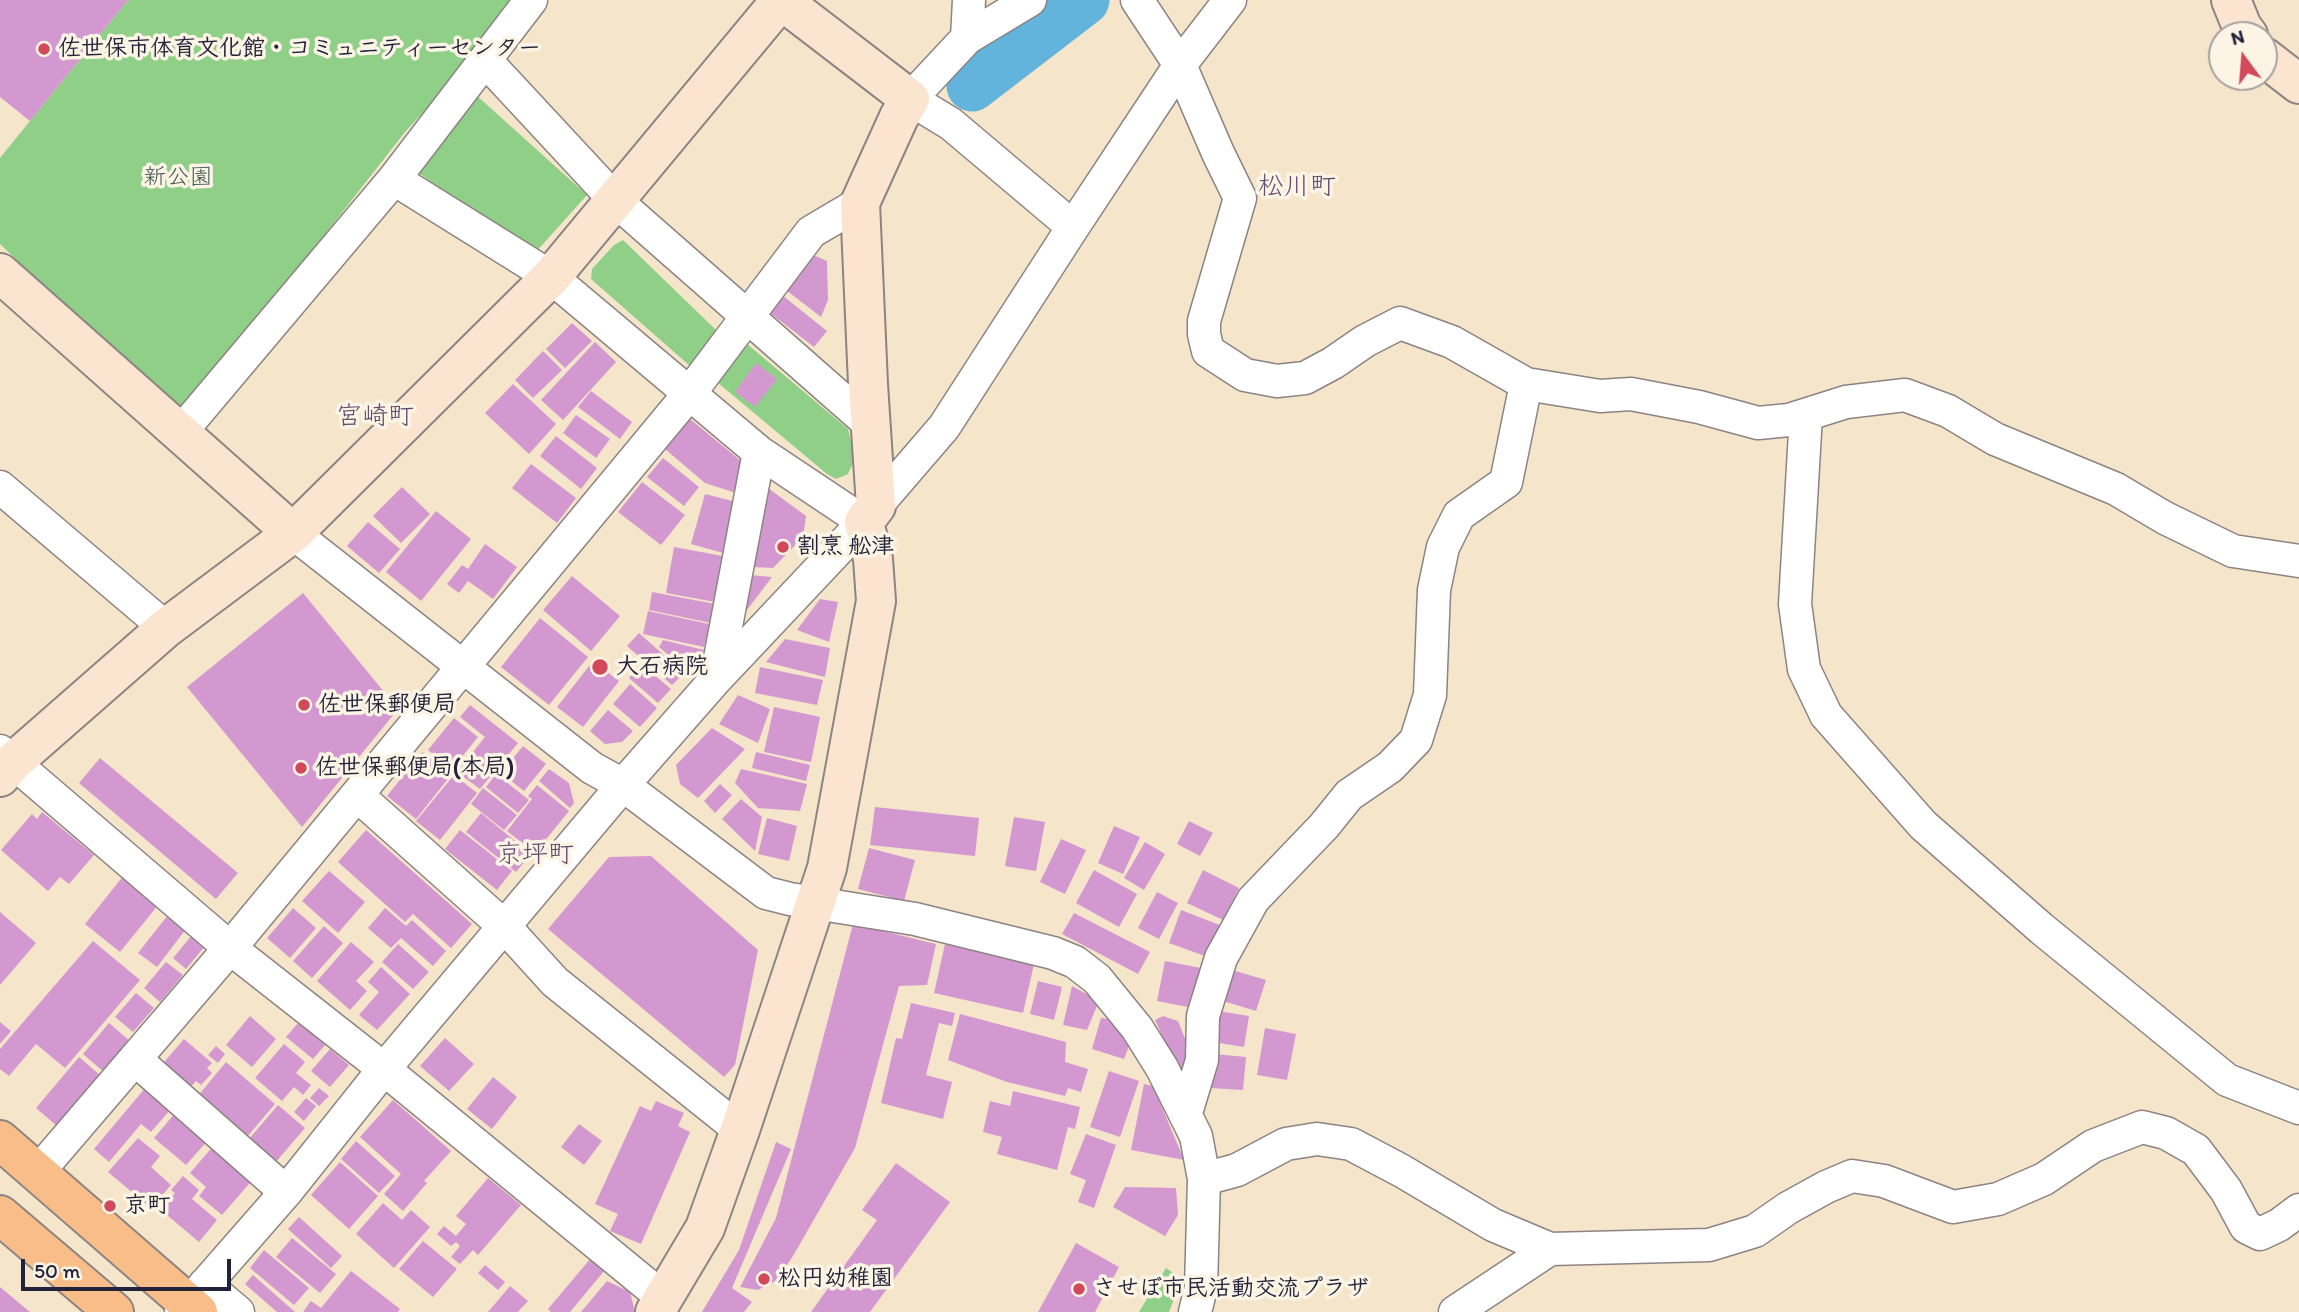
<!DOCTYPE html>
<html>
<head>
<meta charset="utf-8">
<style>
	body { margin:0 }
	#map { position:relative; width:2299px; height:1312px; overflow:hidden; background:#f5e5cb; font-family:Itim,sans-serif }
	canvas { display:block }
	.north { position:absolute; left:2208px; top:21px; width:70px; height:70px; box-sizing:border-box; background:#fcf5e5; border:2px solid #a5a1a1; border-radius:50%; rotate:344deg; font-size:19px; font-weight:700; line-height:28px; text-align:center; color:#22223b }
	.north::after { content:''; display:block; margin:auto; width:24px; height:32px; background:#d1495b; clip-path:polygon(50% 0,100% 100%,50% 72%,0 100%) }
	.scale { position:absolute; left:21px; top:1259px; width:210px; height:32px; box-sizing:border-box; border:4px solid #22223b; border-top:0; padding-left:9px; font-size:21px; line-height:24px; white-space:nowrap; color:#22223b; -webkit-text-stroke:5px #fcf5e5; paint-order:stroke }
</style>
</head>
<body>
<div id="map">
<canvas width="2299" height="1312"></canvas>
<div class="north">N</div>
<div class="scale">50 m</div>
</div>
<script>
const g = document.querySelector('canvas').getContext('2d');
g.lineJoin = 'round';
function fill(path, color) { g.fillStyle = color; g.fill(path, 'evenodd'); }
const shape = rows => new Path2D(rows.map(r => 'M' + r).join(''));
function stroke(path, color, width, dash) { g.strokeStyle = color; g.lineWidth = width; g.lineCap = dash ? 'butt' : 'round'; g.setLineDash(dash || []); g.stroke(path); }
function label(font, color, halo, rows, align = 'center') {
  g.font = font + ' Itim,"Klee One",sans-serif'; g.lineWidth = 7; g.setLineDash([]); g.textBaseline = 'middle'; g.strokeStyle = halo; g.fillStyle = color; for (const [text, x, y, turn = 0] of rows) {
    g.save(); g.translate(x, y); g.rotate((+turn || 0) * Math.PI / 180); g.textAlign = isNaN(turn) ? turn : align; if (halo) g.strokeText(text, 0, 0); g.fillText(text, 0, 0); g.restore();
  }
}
fill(shape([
	[128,0,514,0,439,95,405,132,192,404,169,406,0,244,0,158],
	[475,94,587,195,534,254,416,171],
	[623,240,716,330,690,366,591,279,592,269,614,245],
	[746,343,848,429,855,458,848,474,836,479,827,474,717,382],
	[1166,1268,1182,1279,1169,1312,1139,1312]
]), '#8fcf87');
stroke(shape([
	[972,86,1084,0]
]), '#62b4dd', 51);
fill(shape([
	[0,0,128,0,30,121,0,97],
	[811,254,827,261,828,300,821,317,786,290],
	[782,295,827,331,814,347,769,312],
	[572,323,592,341,565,368,546,349],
	[595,342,616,362,563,420,541,400],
	[543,351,562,370,533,398,515,380],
	[756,363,777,379,755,407,735,392],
	[513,384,556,424,529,454,485,413],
	[591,391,632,422,620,439,578,407],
	[576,415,610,439,596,458,563,433],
	[690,419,747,466,739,494,705,483,665,449],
	[556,436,597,468,581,489,540,456],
	[663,458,699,487,684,506,647,477],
	[531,464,576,498,557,523,512,488],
	[642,482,685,515,661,545,618,512],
	[402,487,430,514,401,543,373,516],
	[768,488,806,516,803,537,773,568,752,567],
	[705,494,740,503,727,554,691,544],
	[436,511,471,539,421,601,386,572],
	[368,522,400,549,379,573,347,546],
	[485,544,517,567,493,599,468,581,459,593,447,584,462,565,468,569],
	[674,547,723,556,715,602,666,593],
	[750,575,772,577,747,610,742,607],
	[572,576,620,616,591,651,543,610],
	[652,592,715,604,711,623,649,610],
	[303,593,398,709,302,827,187,687],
	[820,599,838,602,829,642,797,630],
	[648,611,709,624,704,647,643,634],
	[540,618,588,657,549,705,501,667],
	[639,633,684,673,672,685,627,646],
	[785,639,830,648,825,677,766,662],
	[663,640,704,650,686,670,659,647],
	[593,661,619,681,583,727,557,707],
	[641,664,671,689,658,703,629,678],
	[760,667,823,680,817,705,755,693],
	[630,684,657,708,640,727,613,704],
	[738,695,770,709,758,743,719,724],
	[470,705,518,743,480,789,457,772,485,737,460,717],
	[774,707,820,717,811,762,764,752],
	[608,710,633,731,622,742,605,744,590,731],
	[454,718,478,737,452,769,428,750],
	[712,728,745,749,698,798,680,784,676,765],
	[523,746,546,764,524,791,501,773],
	[422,752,451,775,416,819,387,796],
	[756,752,810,765,806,781,752,768],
	[100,758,238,873,216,899,79,783],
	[549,769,569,783,574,803,570,808,539,781],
	[741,769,807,784,800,811,758,808,735,783],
	[496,774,529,800,518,813,486,787],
	[454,775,477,793,440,840,416,821],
	[720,784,732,795,715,813,704,801],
	[537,785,569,811,535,853,507,831,532,799,528,796],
	[483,788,517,815,504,830,471,804],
	[741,799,762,817,755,851,722,819],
	[875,807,979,818,975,856,870,845],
	[42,812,94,855,69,884,60,877,48,891,1,850,32,814,37,819],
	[481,813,531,854,516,872,466,832],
	[1014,817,1045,822,1036,871,1005,866],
	[767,818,797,826,789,861,758,854],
	[1189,821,1213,833,1200,856,1177,844],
	[1114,826,1140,837,1123,874,1098,863],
	[366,830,472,924,451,948,413,914,405,922,338,862],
	[460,830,512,871,497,890,445,849],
	[1061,839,1086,850,1065,894,1040,882],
	[1145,842,1165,854,1144,890,1124,878],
	[869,848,915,860,904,901,858,889],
	[651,856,758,950,735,1065,724,1077,548,929,609,857],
	[1094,870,1137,894,1119,927,1076,903],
	[1203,870,1239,888,1223,920,1187,903],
	[329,871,365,902,338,933,302,901],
	[124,875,159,904,120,952,85,924],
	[1157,892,1178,903,1159,939,1138,928],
	[293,908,316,928,290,958,267,938],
	[385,908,406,926,412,920,446,951,433,966,401,938,391,948,368,928],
	[1181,910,1225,927,1213,959,1169,943],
	[0,912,36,943,0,985],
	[1074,913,1150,952,1138,974,1062,934],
	[168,915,186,929,157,967,138,953],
	[853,924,936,944,927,985,899,986,855,1148,793,1256,777,1280,758,1290,740,1287,776,1218],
	[324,926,343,943,312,978,293,961],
	[192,935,205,946,186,969,173,958],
	[93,941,140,980,65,1068,36,1044,9,1076,0,1069,0,1049],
	[351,942,374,962,356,981,367,991,350,1010,317,981],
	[398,944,429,972,413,989,382,962],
	[945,944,1034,964,1023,1013,934,993],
	[1165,961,1201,968,1193,1008,1157,1001],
	[166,962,183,975,160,1002,144,988],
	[381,967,410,994,377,1030,359,1015,379,992,368,982],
	[1232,970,1266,980,1256,1011,1223,1001],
	[1038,981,1062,987,1054,1020,1030,1014],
	[1072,986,1099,1001,1087,1030,1063,1025],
	[136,993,154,1008,133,1032,115,1017],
	[911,1003,955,1013,952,1026,939,1023,926,1075,952,1082,943,1119,881,1103,896,1038,902,1039],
	[1218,1011,1249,1016,1244,1047,1213,1042],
	[960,1014,1066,1042,1065,1062,1088,1069,1081,1092,1068,1088,1065,1096,1007,1082,948,1060],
	[250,1016,276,1039,252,1067,226,1045],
	[1163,1016,1178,1021,1186,1041,1187,1068,1179,1072,1155,1020],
	[1101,1018,1119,1020,1129,1046,1124,1059,1092,1049],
	[0,1022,11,1031,0,1044],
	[299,1022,326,1044,313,1059,286,1037],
	[109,1023,131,1042,105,1073,83,1054],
	[1265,1028,1296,1034,1287,1080,1257,1075],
	[445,1038,474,1064,449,1091,420,1066],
	[184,1039,212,1063,207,1068,212,1073,201,1085,196,1081,188,1090,160,1067],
	[284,1044,305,1062,296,1073,311,1085,303,1095,294,1087,282,1101,255,1078],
	[216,1046,225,1054,218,1063,208,1055],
	[330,1049,349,1065,330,1087,311,1071],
	[1213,1054,1246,1057,1243,1090,1210,1088],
	[79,1057,100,1075,57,1126,36,1108],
	[226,1062,275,1104,246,1138,197,1097],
	[1109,1071,1139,1081,1120,1137,1090,1127],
	[493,1077,517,1097,492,1129,467,1109],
	[1144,1084,1153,1086,1184,1160,1131,1150],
	[146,1087,171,1109,151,1132,141,1124,109,1162,94,1149],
	[319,1088,329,1096,319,1106,310,1098],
	[1013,1091,1080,1107,1075,1129,1068,1127,1057,1170,997,1154,1002,1137,983,1132,990,1101,1010,1106],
	[306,1098,316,1106,304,1121,294,1112],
	[393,1100,451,1151,424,1181,427,1183,403,1211,384,1194,401,1174,360,1137],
	[656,1101,684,1113,678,1126,690,1132,641,1244,610,1231,618,1214,595,1204,640,1106,651,1111],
	[278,1105,305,1128,275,1163,248,1140],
	[176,1112,209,1139,186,1165,154,1138],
	[579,1124,602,1141,584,1165,561,1147],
	[1086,1134,1116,1145,1094,1208,1078,1202,1086,1180,1070,1174],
	[138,1138,160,1156,151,1167,171,1185,151,1208,108,1172],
	[356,1141,395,1176,379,1193,341,1159],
	[776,1142,791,1149,732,1288,752,1302,744,1312,702,1312,739,1250],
	[215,1144,255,1177,222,1215,199,1196,206,1187,190,1173],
	[340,1162,378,1196,349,1229,311,1195],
	[896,1163,950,1202,870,1312,811,1312,877,1220,862,1210],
	[183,1176,199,1190,192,1199,217,1220,199,1242,161,1210,175,1193,171,1190],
	[488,1178,521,1205,478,1255,473,1250,460,1264,451,1257,460,1246,456,1242,451,1246,437,1234,444,1226,456,1236,466,1224,456,1216],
	[1125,1187,1176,1188,1178,1215,1165,1236,1113,1207],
	[383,1203,402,1220,411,1210,430,1227,394,1268,356,1234],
	[299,1217,342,1256,331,1268,288,1229],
	[292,1238,336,1274,320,1293,276,1257],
	[423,1241,457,1269,433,1297,399,1269],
	[1076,1243,1119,1267,1095,1312,1038,1312],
	[264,1250,309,1288,294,1305,250,1268],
	[591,1258,605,1270,570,1312,551,1312,548,1309],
	[485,1265,505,1282,498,1290,478,1273],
	[351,1271,400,1309,398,1312,303,1312,311,1301,321,1308],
	[253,1275,295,1312,277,1312,245,1284],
	[607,1281,630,1292,635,1312,581,1312],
	[510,1286,528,1301,518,1312,488,1312],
	[0,1287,30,1312,0,1312]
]), '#d498d1');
const street = shape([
	[1030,0,967,38,910,99,951,124,1073,227],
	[1137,0,1180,65,1218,153,1240,198,1204,321,1204,334,1208,351,1245,375,1277,381,1305,378,1333,363,1365,341,1400,323,1452,342,1526,384,1600,396,1631,394,1699,407,1758,423,1789,420,1846,402,1905,395,1948,411,1995,439,2116,489,2165,518,2233,551,2299,561],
	[967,38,969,0],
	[485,60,616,201,872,426],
	[1806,415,1795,604,1804,669,1826,715,1923,825,2042,929,2227,1080,2299,1108],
	[180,433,394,179,531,0],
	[0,487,166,628],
	[876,506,944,427,1073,227,1180,65,1230,0],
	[293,533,592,768,623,785,766,893,790,899,915,919,1053,953,1075,962,1097,979,1137,1028,1162,1068,1196,1136,1204,1179,1201,1288,1195,1312],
	[716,679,759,452],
	[0,751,230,948,384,1069,662,1297],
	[357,795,505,927,555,982,740,1130],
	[135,1059,286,1192],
	[1186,1113,1202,1060,1203,1016,1221,958,1253,900,1324,826,1349,795,1390,767,1416,740,1430,695,1434,590,1443,547,1459,515,1506,482,1526,384],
	[38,1172,230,948,689,394,811,232,860,203],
	[1204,1179,1237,1170,1286,1144,1317,1139,1351,1144,1402,1171,1493,1225,1550,1249,1709,1245,1755,1231,1788,1208,1826,1187,1852,1176,1884,1181,1953,1207,1998,1199,2044,1179,2093,1146,2142,1127,2166,1133,2196,1150,2226,1190,2246,1227,2260,1234,2279,1225,2299,1210],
	[205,1284,238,1312],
	[181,1312,286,1192,384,1069,623,785,716,679,864,522,759,452,551,277,394,179],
	[1455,1312,1550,1249]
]);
const secondary = shape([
	[2231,0,2242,27,2248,35],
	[2264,57,2299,84],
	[0,273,293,533],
	[0,777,13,762,166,628,293,533,551,277,781,0,910,99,899,117,860,203,868,384,876,506,864,522,873,559,876,601,827,868,740,1130,705,1228,655,1312]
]);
const highway = shape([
	[0,1140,198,1312],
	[0,1215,114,1312]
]);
stroke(street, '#8c8483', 35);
stroke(secondary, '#8c8483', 42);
stroke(highway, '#8c8483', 42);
stroke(street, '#fff', 32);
stroke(secondary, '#fce5d0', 38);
stroke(highway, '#f8bd89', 38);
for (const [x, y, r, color] of [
	[44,49,7,"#d1495b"],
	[783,547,7,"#d1495b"],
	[600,667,9,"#d1495b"],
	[304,705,7,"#d1495b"],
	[301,768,7,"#d1495b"],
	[110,1206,7,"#d1495b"],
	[764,1279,7,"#d1495b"],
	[1079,1289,7,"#d1495b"]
]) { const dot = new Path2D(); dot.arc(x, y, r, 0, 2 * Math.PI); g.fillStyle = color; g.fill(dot); stroke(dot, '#fcf5e5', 2.5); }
label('bold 23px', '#22223b', '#fcf5e5', [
	["佐世保市体育文化館・コミュニティーセンター",58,49],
	["割烹 舩津",797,547],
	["大石病院",616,667],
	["佐世保郵便局",318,705],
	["佐世保郵便局(本局)",315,768],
	["京町",124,1206],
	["松円幼稚園",778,1279],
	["させぼ市民活動交流プラザ",1093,1289]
], 'left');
label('23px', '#435652', '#fcf5e5', [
	["新公園",178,178]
]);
label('26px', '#604b70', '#fcf5e5', [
	["松川町",1297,187],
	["宮崎町",375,417],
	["京坪町",535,855]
]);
</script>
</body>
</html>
